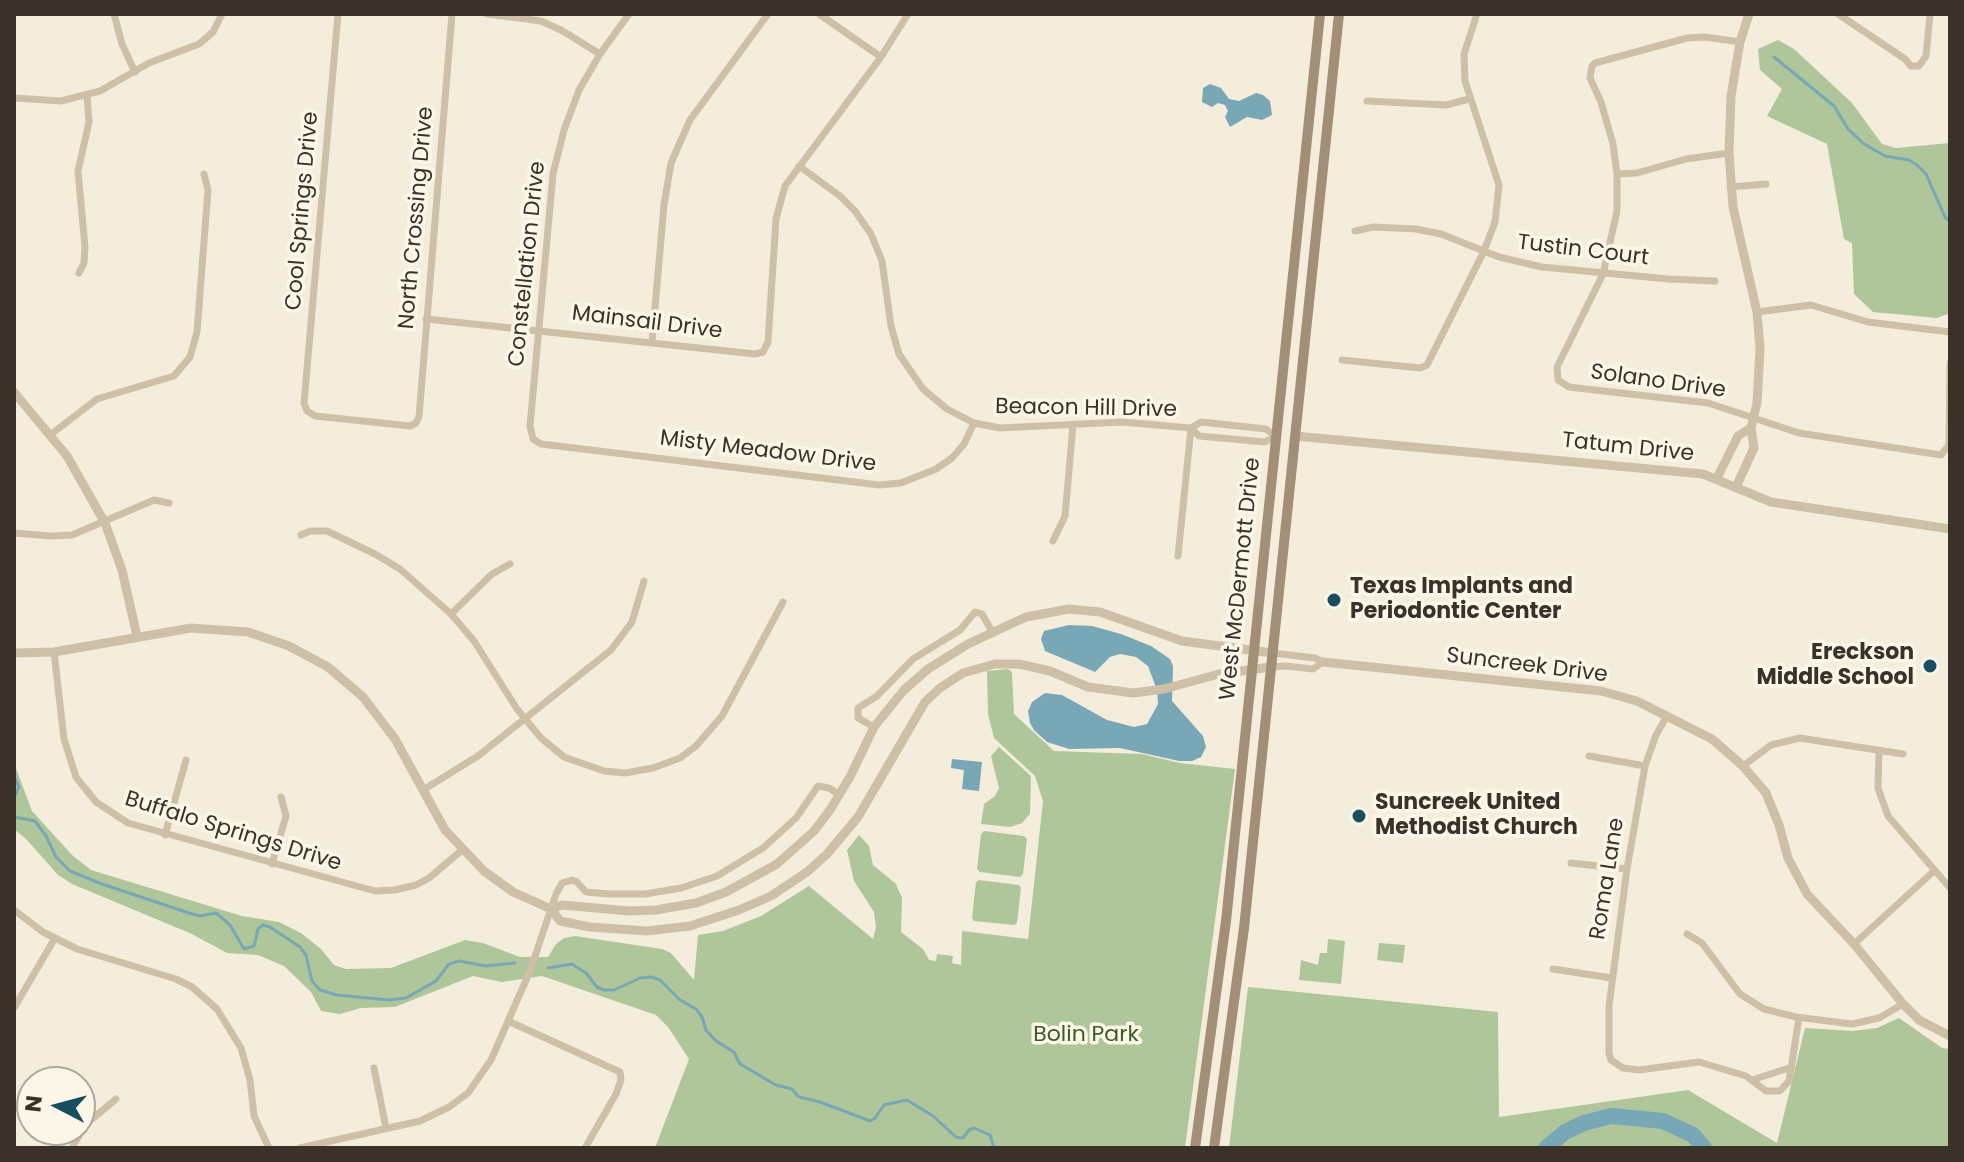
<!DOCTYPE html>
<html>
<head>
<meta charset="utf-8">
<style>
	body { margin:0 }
	#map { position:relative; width:1964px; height:1162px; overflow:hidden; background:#f5eddc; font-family:Poppins,sans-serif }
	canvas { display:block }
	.frame { position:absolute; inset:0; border:16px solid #3a3128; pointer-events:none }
	.north { position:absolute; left:16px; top:1066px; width:80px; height:80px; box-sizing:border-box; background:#fcf6e9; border:2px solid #aea79c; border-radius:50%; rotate:276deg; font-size:22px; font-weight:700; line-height:32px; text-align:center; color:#3a3128 }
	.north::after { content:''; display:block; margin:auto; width:28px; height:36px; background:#184f60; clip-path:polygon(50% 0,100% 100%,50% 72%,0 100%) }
</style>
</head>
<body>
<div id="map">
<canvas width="1964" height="1162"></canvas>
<div class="frame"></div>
<div class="north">N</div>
</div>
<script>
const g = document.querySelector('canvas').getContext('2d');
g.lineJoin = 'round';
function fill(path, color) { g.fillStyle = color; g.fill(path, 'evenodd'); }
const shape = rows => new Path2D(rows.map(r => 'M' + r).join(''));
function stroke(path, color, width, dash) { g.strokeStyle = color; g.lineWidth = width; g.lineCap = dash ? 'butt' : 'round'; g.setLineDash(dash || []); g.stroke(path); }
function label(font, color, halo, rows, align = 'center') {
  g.font = font + ' Poppins,sans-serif'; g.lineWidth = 7; g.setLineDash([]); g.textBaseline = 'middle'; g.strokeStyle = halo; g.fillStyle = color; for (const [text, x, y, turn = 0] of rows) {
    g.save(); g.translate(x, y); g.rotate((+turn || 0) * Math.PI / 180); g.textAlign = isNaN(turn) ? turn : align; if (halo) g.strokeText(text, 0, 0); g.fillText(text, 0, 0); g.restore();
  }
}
fill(shape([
	[1778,40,1794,49,1852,103,1882,144,1896,148,1950,143,1950,313,1937,318,1873,312,1854,294,1852,243,1844,239,1827,144,1767,116,1782,89,1760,70,1758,49],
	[1008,669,1012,672,1014,714,1054,751,1142,754,1180,763,1235,769,1185,1148,655,1148,689,1059,668,1027,656,1015,542,976,502,982,473,976,395,1007,361,1008,340,1014,321,1011,311,992,284,966,258,955,227,953,192,934,72,884,58,875,26,839,14,829,14,763,32,811,72,855,91,870,242,916,279,922,301,933,321,949,334,965,346,969,391,968,465,940,483,943,520,957,548,957,556,944,564,938,575,936,662,949,671,953,694,980,698,935,723,931,761,916,809,886,873,939,876,927,874,912,854,881,847,850,859,835,869,846,873,865,896,884,902,898,901,932,923,949,929,960,936,961,937,954,953,956,952,963,961,965,962,931,1028,939,1043,801,1035,776,994,738,988,714,987,671],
	[999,747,1031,776,1030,814,1022,823,1010,827,981,824,984,804,995,796,999,788,991,756],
	[984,831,1024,836,1027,839,1023,874,1020,877,980,872,977,869,981,834],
	[979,880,1019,885,1021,888,1017,923,1014,925,974,921,972,918,976,882],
	[1328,939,1345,941,1341,984,1299,980,1301,960,1318,965,1320,953,1327,953],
	[1379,943,1405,945,1403,963,1377,960],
	[1248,987,1498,1012,1499,1117,1688,1090,1777,1143,1805,1028,1853,1031,1877,1028,1899,1018,1942,1048,1950,1049,1950,1148,1229,1148]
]), '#afc69a');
fill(shape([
	[1210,84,1221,88,1229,99,1239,101,1256,93,1263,95,1270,101,1272,115,1262,120,1247,117,1230,127,1225,117,1228,111,1225,105,1218,103,1212,107,1202,102,1203,88],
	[1069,625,1092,626,1121,634,1151,646,1170,659,1173,666,1172,701,1203,736,1206,747,1201,757,1192,761,1179,761,1120,748,1069,749,1047,742,1034,730,1030,723,1028,711,1032,702,1045,693,1062,695,1107,720,1134,727,1147,724,1158,704,1157,690,1148,666,1136,657,1120,654,1110,657,1095,672,1045,651,1041,639,1044,631],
	[952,759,982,762,979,791,962,789,964,770,951,768]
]), '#78a8b5');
stroke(shape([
	[1774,57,1834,106,1848,129,1864,144,1885,156,1909,160,1917,165,1926,174,1945,217,1950,222],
	[14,776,19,787,14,798],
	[14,817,35,821,46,836,56,857,70,871,102,884,189,913,200,916,216,913,230,925,244,949,254,946,258,929,263,925,270,927,300,947,306,955,312,981,320,990,337,995,389,1000,406,998,436,981,449,964,459,961,486,966,515,963],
	[548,968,572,964,586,973,597,987,604,990,614,990,640,978,651,977,660,980,680,1000,696,1009,702,1017,706,1030,716,1041,734,1052,740,1064,776,1085,792,1089,799,1097,820,1102,870,1121,875,1118,884,1105,907,1100,933,1116,956,1137,963,1138,969,1130,974,1128,990,1135,994,1148]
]), '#78a8b5', 3);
stroke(shape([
	[1546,1148,1565,1132,1584,1123,1611,1116,1663,1121,1693,1135,1704,1148]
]), '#78a8b5', 16);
stroke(shape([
	[114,14,122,44,135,72],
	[338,14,304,403,307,411,315,416,410,426,416,423,419,417,452,14],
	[487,14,541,21,561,30,600,54],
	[629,14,600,54,579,90,564,130,553,174,530,426,533,439,541,444,879,485,901,483,936,469,952,458,964,444,974,423],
	[819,14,881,57],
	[1838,14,1905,59,1911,66,1919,66,1926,56,1930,14],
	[1740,42,1705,37,1687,38,1595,63,1592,66,1590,78,1601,102,1613,144,1617,174,1617,211,1603,274,1557,367,1558,380,1569,387,1708,403,1799,433,1941,455,1949,445,1950,363],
	[14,98,61,101,100,91,149,63,199,44,213,32,222,14],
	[1367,101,1446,105,1469,99],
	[799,166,840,196,855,211,871,234,882,261,891,326,899,354,923,389,947,409,974,423,1000,428,1122,422,1191,428,1199,436,1265,442,1276,436,1266,429,1201,422,1191,428],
	[1617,174,1637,173,1686,159,1729,153],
	[1730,187,1766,184],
	[1355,231,1373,227,1416,229,1441,234,1499,257,1542,267,1668,279,1715,281],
	[79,273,84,263,85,247,78,171,89,122,87,96],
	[1757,312,1811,305,1868,322,1950,332],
	[426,319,755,354,763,352,768,342,776,219,785,186,881,57,908,14],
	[652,342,664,205,671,163,690,120,768,14],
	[1342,360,1420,368,1427,365,1484,251,1495,222,1499,185,1465,81,1464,54,1477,14],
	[50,435,97,399,174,376,190,357,197,332,208,190,204,174],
	[14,533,51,536,72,535,154,500,169,503],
	[301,535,310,531,327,531,375,554,400,569,451,614,474,641,517,709,541,738,564,757,604,771,625,773,653,768,680,758,696,746,722,716,783,602],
	[1053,541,1065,516,1073,425],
	[1178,556,1191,428],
	[451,614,492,574,510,564],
	[54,652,64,739,76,777,96,802,128,823,375,891,395,890,416,885,429,878,462,850],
	[1273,653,1315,658,1323,662],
	[1271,667,1285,666,1313,669,1323,662],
	[1667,716,1656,735,1645,766,1627,869,1609,1006,1609,1053,1611,1060,1623,1068,1639,1070,1699,1062,1746,1076,1766,1091,1780,1091,1789,1081,1799,1018],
	[874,727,858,718,858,708,877,696,913,659,960,630,975,612,982,614,993,633],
	[1879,751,1878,788,1888,816,1950,888],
	[1589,756,1645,766],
	[1743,766,1771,745,1800,738,1903,754],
	[423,790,478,756,611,650,632,622,644,581],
	[165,835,186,760],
	[1571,863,1627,869],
	[272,864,286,816,281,797],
	[14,910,43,932,77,949,176,979,192,987,217,1009,241,1048,250,1080,254,1116,269,1148],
	[1687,934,1702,943,1740,994,1764,1009,1796,1017,1852,1024,1879,1018,1903,1004],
	[1854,944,1934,871],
	[1553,969,1612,978],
	[14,1008,55,938],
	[508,1021,620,1072,621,1080,616,1094,585,1148],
	[374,1068,386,1128],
	[1752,1080,1792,1067],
	[72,1148,85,1125,116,1099],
	[300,1148,420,1121,449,1107,468,1093,491,1060,530,971,556,894,562,883,572,880,577,882,586,892,609,894,645,894,681,888,717,876,763,848,796,818,818,786,829,788,840,795]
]), '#cec0a6', 7);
stroke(shape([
	[14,392,67,456,105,523,122,570,137,636],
	[1295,436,1703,474,1771,502,1950,529],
	[1717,478,1738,436,1751,428],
	[1736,487,1754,448,1751,428,1757,403,1760,349,1757,312,1733,207,1729,153,1731,96,1740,42,1749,14],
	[14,653,54,652,191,628,248,632,289,646,328,667,363,697,395,739,445,830,484,871,513,892,551,909,560,921,590,927,647,931,690,926,739,910,771,896,807,872,827,854,858,817,925,702,940,688,963,673,995,664,1019,664,1050,671,1088,687,1133,693,1164,689,1219,674,1271,667],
	[1323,662,1601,691,1637,701,1712,739,1743,766,1766,793,1779,825,1788,858,1807,894,1854,944,1903,1004,1919,1020,1950,1036],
	[551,909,562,905,629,911,656,910,696,903,726,892,777,864,814,831,830,810,851,775,874,727,904,690,928,669,968,644,1026,617,1069,609,1100,612,1182,641,1273,653]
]), '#cec0a6', 9);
stroke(shape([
	[1195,1148,1226,921,1320,14],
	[1214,1148,1244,928,1339,14]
]), '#a38f77', 10);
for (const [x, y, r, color] of [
	[1334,600,8,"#184f60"],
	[1930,666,8,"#184f60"],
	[1359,816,8,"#184f60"]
]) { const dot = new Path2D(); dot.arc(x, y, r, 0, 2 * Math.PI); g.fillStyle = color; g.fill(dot); stroke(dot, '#fcf6e9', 3); }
label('22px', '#3a3128', '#fcf6e9', [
	["Cool Springs Drive",303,211,-85],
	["North Crossing Drive",417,218,-85],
	["Tustin Court",1583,251,7],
	["Constellation Drive",528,264,-84],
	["Mainsail Drive",647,323,7],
	["Solano Drive",1658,382,8],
	["Beacon Hill Drive",1086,409,1],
	["Tatum Drive",1628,448,6],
	["Misty Meadow Drive",768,452,7],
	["West McDermott Drive",1241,579,-84],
	["Suncreek Drive",1527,666,7],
	["Buffalo Springs Drive",233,832,17],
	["Roma Lane",1608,879,-81]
]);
label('bold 22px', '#3a3128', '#fcf6e9', [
	["Texas Implants and",1350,587],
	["Periodontic Center",1350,612],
	["Ereckson",1914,653,"right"],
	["Middle School",1914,678,"right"],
	["Suncreek United",1375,803],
	["Methodist Church",1375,828]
], 'left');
label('22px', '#405b29', '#fcf6e9', [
	["Bolin Park",1086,1035]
]);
</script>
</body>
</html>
